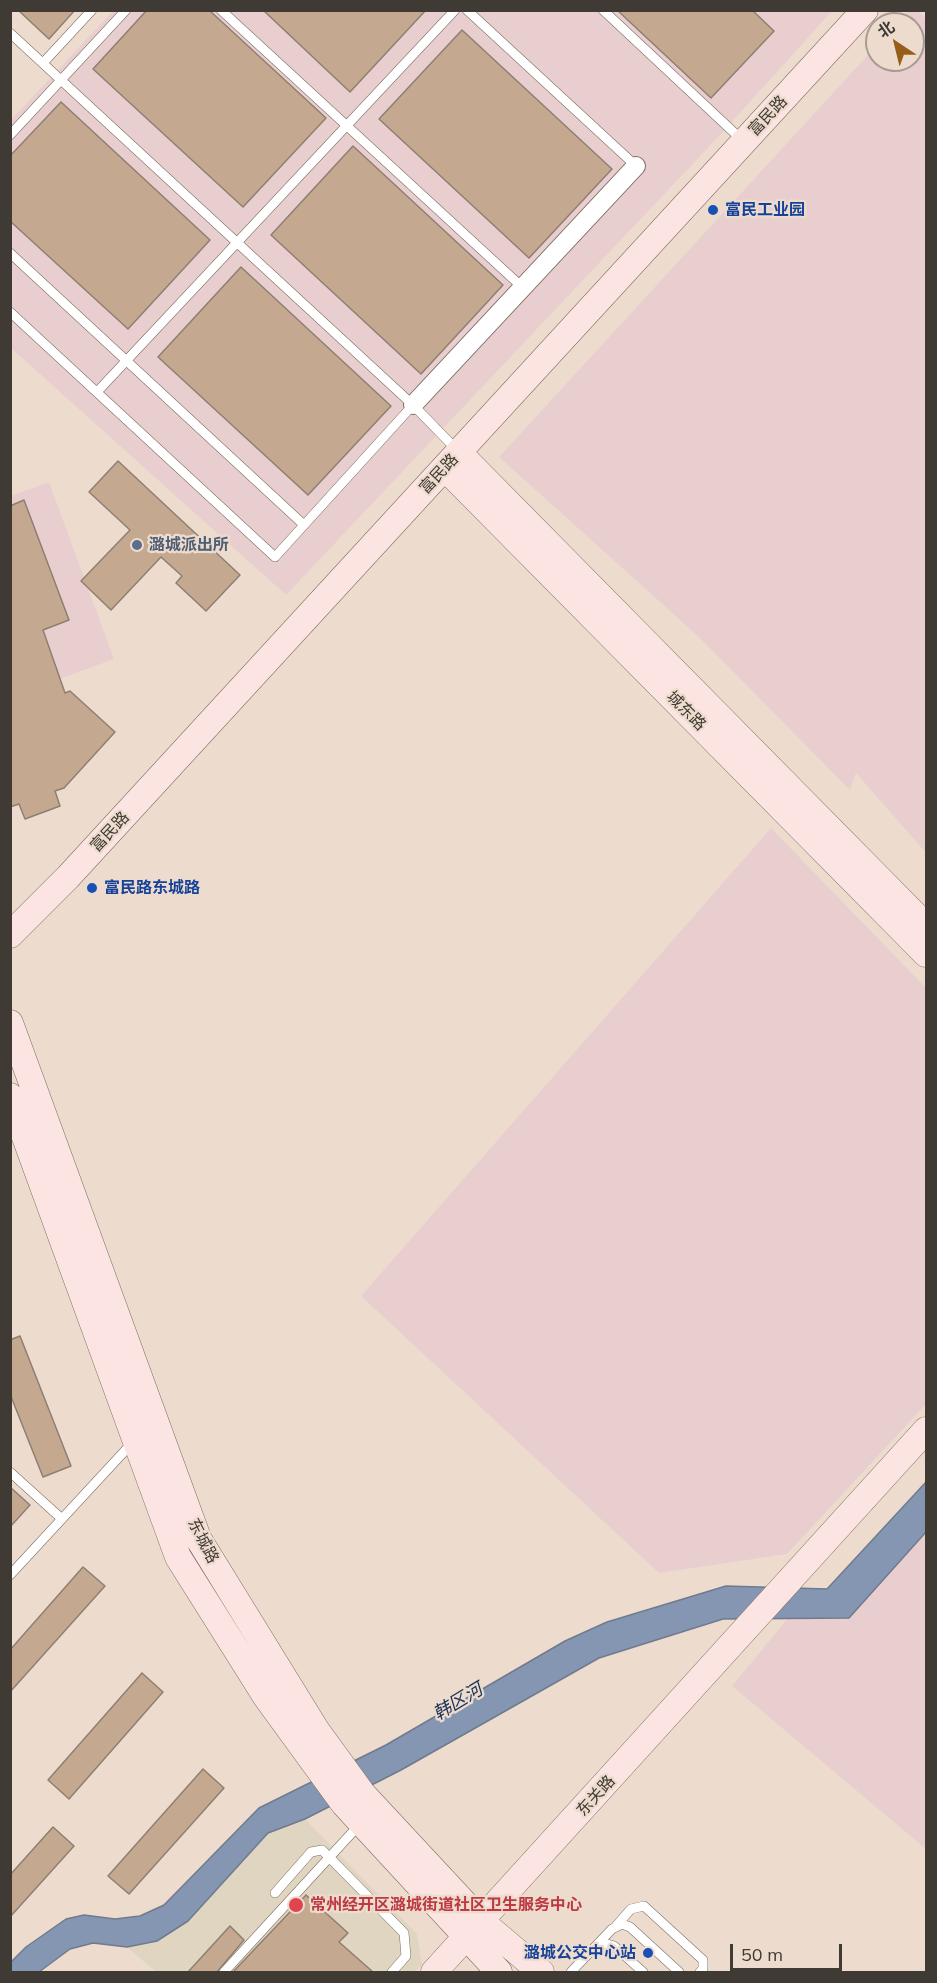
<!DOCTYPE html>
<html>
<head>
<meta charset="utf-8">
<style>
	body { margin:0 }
	#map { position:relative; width:937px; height:1983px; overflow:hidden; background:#eddcce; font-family:Mulish,"Noto Sans SC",sans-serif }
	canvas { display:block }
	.frame { position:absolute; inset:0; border:12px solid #403a34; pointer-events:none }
	.north { position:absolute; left:865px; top:12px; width:60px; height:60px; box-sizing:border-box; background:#eddcce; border:2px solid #a89b90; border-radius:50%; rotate:325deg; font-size:16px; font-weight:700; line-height:24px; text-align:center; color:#403a34 }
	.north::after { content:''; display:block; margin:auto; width:21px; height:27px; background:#975d1b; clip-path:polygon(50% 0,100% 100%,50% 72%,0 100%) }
	.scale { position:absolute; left:730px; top:1944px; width:112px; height:27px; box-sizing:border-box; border:3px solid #403a34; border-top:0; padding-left:8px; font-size:18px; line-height:21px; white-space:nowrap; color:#403a34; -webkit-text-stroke:4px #eddcce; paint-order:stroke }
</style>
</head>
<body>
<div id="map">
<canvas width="937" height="1983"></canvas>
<div class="frame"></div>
<div class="north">北</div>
<div class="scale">50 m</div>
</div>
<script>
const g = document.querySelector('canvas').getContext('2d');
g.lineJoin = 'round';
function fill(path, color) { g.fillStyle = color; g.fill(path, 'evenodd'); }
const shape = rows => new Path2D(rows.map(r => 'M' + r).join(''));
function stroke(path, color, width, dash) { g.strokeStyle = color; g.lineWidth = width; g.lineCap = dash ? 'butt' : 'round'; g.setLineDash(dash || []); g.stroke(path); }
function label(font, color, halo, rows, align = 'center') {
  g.font = font + ' Mulish,"Noto Sans SC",sans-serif'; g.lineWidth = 4.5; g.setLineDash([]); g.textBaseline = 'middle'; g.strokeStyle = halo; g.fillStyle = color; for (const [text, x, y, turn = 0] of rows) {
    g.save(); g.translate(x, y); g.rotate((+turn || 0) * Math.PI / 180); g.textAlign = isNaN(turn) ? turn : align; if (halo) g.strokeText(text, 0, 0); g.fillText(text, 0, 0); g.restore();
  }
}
fill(shape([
	[113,11,832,11,719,136,286,595,11,348,10,121],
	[908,11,918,11,926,19,926,853,856,773,850,790,700,638,499,457,877,45,877,60,913,60,913,24,896,24],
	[49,482,114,659,11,697,11,496],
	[771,828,926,988,926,1404,787,1554,659,1573,361,1296],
	[926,1532,926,1849,732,1686,789,1617,849,1617]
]), '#e9cecf');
fill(shape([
	[305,1819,417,1934,422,1965,414,1972,156,1972,127,1947,157,1941,188,1921,268,1833]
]), '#dfd5c0');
const water = shape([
	[926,1482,926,1532,849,1618,723,1619,599,1658,401,1770,305,1819,268,1833,188,1921,157,1941,127,1947,93,1943,70,1949,39,1972,11,1972,10,1963,26,1947,66,1919,84,1915,115,1919,140,1916,164,1905,259,1808,386,1745,565,1641,607,1622,726,1586,827,1589,926,1482]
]);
fill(water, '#8596b3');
stroke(water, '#707a8d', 1.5);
const building = shape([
	[18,10,75,10,49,39,18,10],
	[147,10,209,10,326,118,243,207,93,69,147,10],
	[263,10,426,10,350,92,263,10],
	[617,10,752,10,774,31,711,98,617,10],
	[462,30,612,169,529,258,379,119,462,30],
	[61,102,210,240,128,329,10,221,10,156,61,102],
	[353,146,503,285,421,374,271,235,353,146],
	[241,267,391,406,308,495,158,357,241,267],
	[118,461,240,575,206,611,176,583,182,576,161,557,111,610,81,581,130,530,89,492,118,461],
	[24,500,69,620,43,630,65,693,70,691,115,732,64,788,55,791,60,806,25,819,19,804,10,807,10,506,24,500],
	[20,1336,71,1466,43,1477,10,1394,10,1340,20,1336],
	[10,1487,30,1505,10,1527,10,1487],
	[83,1567,105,1586,10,1692,10,1650,83,1567],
	[142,1673,163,1692,69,1799,48,1780,142,1673],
	[203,1769,224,1788,129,1894,108,1876,203,1769],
	[53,1827,74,1846,10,1917,10,1875,53,1827],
	[306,1895,348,1933,339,1942,373,1972,233,1972,306,1895],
	[230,1926,244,1940,217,1972,188,1972,230,1926]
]);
fill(building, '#c4a990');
stroke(building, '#8e7f72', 1.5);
const lane = shape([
	[221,10,522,287],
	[467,10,636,166],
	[603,10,742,140],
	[10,33,413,405,458,451],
	[43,63,92,10],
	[10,135,126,10],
	[10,253,304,525],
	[10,312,275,557,413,405],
	[97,392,455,10],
	[10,1472,62,1519],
	[10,1575,133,1442],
	[275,1893,311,1852,322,1850,404,1933,406,1956,392,1972],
	[616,1926,631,1909,644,1906,703,1960,703,1969,700,1972],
	[596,1947,604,1943,614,1946,643,1972],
	[224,1972,360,1824],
	[571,1972,612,1929,622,1924,630,1927,679,1972]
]);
const street = shape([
	[413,405,636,166]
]);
const secondary = shape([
	[459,453,926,926],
	[445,468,926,954],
	[10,935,68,877,865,10],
	[10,1023,198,1538,317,1731,362,1793,482,1922,541,1972],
	[10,1096,178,1557,266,1697,344,1804,499,1972],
	[434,1972,926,1430]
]);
stroke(lane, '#7c6e61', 10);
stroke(street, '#7c6e61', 20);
stroke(secondary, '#7c6e61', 27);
stroke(lane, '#fff', 9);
stroke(street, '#fff', 18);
stroke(secondary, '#fbe4e1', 26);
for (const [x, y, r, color] of [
	[713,210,6,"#1a4fb4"],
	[137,545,6,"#5c6f8a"],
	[92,888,6,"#1a4fb4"],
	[296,1905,8,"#e0444e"],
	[648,1953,6,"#1a4fb4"]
]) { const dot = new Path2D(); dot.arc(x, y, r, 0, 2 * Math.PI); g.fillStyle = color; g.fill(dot); stroke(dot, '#eddcce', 2); }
label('16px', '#403a34', '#eddcce', [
	["富民路",768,116,-47],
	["富民路",439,474,-47],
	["城东路",686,711,45],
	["富民路",110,832,-47],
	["东城路",203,1541,63],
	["东关路",596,1796,-48]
]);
label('bold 16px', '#164399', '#eddcce', [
	["富民工业园",725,210],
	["富民路东城路",104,888],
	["潞城公交中心站",636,1953,"right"]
], 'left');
label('bold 16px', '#4e5e75', '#eddcce', [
	["潞城派出所",149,545]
], 'left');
label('bold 16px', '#be3a42', '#eddcce', [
	["常州经开区潞城街道社区卫生服务中心",310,1905]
], 'left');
label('italic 18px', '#193057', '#eddcce', [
	["韩区河",458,1702,-31]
]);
</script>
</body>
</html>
